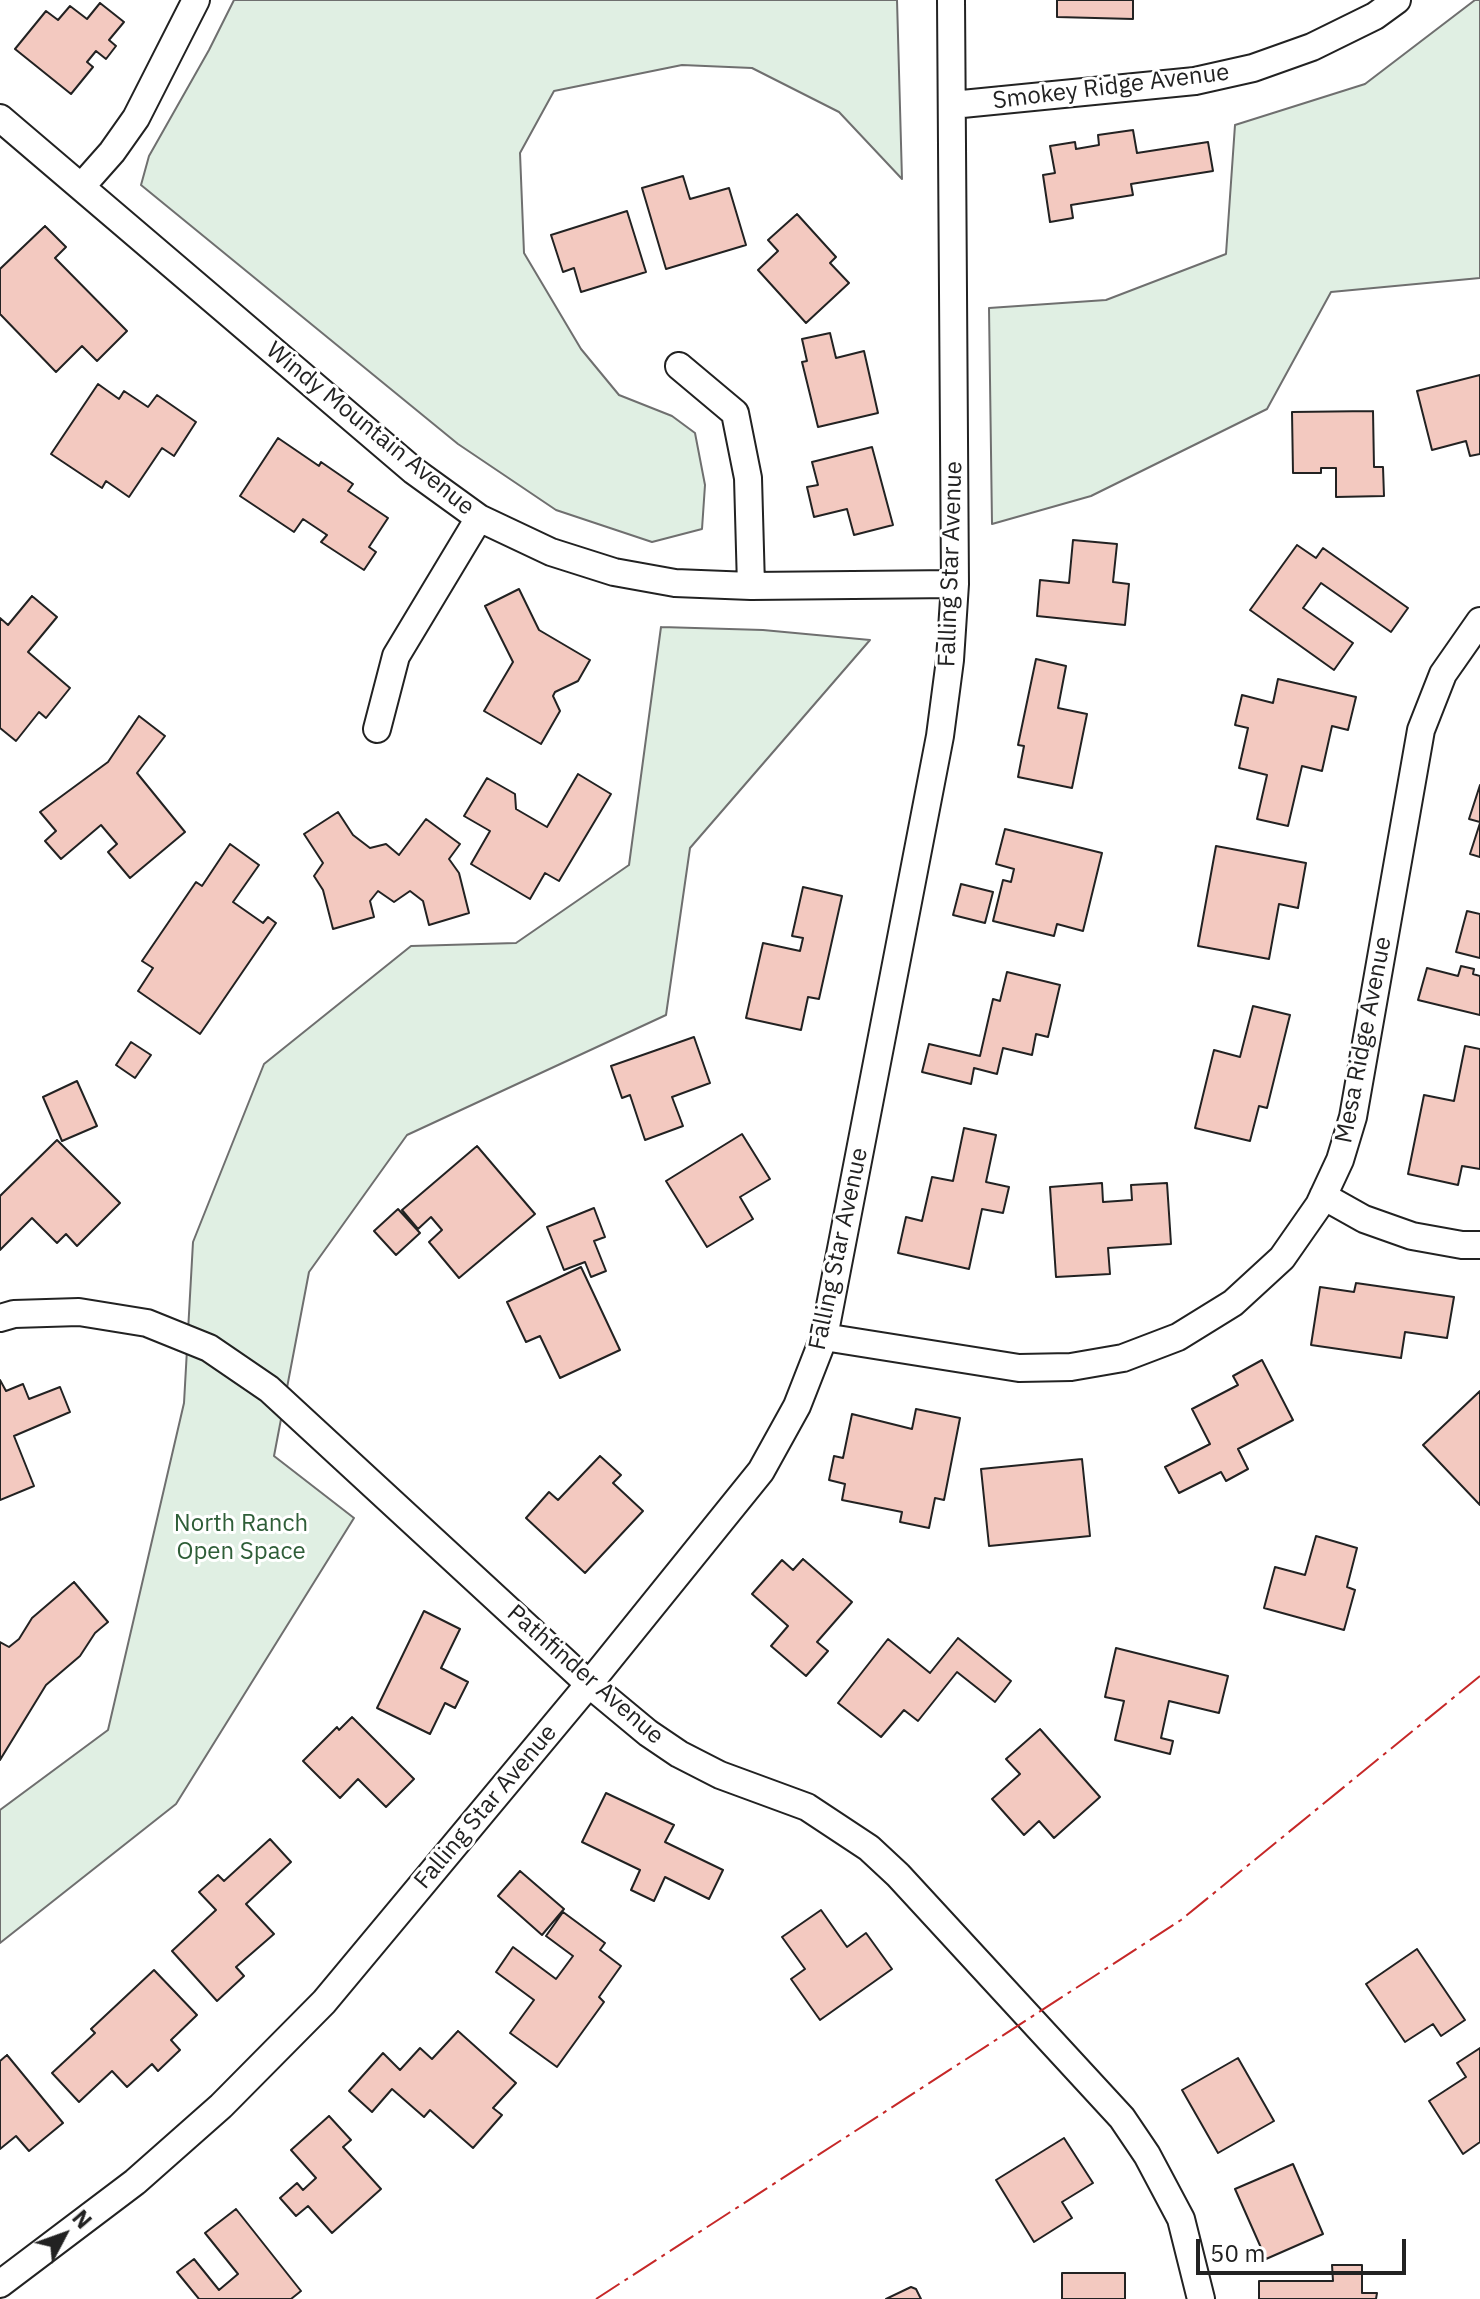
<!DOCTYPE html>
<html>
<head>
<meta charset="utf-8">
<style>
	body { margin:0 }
	#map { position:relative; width:1480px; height:2299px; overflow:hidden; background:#fff; font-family:"IBM Plex Sans",sans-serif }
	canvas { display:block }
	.north { position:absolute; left:24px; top:2195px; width:80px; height:80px; -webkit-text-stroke:6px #fff; paint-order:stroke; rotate:49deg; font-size:22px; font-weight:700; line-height:32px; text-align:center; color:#222 }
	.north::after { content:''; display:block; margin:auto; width:28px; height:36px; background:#222; clip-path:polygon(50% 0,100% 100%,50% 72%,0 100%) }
	.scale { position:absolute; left:1196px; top:2239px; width:210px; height:36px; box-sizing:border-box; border:4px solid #222; border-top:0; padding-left:10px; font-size:24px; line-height:28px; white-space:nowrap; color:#222; -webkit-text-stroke:6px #fff; paint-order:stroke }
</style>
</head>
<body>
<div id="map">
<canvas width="1480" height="2299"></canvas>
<div class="north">N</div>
<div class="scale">50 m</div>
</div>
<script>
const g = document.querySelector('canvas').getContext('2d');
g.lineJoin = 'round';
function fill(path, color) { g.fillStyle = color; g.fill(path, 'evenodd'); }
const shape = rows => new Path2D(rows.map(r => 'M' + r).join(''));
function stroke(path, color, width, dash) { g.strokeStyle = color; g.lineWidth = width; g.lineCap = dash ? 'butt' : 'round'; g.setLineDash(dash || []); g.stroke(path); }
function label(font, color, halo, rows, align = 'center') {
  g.font = font + ' "IBM Plex Sans",sans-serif'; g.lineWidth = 6; g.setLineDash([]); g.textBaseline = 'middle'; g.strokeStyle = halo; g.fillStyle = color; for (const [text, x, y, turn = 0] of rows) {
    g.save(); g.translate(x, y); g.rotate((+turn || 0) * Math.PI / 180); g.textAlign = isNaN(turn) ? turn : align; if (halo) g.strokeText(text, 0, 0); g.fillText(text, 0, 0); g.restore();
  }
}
const green = shape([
	[234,0,897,0,902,179,839,112,752,68,682,65,554,91,520,153,524,253,581,349,619,395,672,416,695,433,705,485,702,529,652,542,556,510,458,444,141,185,149,156,209,50,234,0],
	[1475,0,1480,0,1480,278,1331,292,1267,409,1091,496,992,524,989,308,1106,300,1226,254,1235,125,1365,84,1475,0],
	[661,627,763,630,870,640,690,848,666,1015,407,1135,309,1272,274,1456,354,1518,176,1804,0,1943,0,1810,108,1730,184,1403,193,1242,264,1064,411,946,516,943,629,865,661,627]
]);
fill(green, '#e0efe3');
stroke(green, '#6f6f6f', 2);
const building = shape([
	[1057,0,1133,0,1133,19,1057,17,1057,0],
	[100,3,124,22,109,40,116,46,106,59,96,51,87,62,93,67,71,94,15,49,46,11,58,20,70,6,87,19,100,3],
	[1133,130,1137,153,1208,142,1213,171,1131,184,1133,195,1071,205,1073,218,1050,222,1043,175,1055,173,1050,146,1075,142,1076,149,1099,145,1098,135,1133,130],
	[683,176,690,199,729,188,746,245,666,269,642,188,683,176],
	[627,211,646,272,581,292,574,268,563,272,551,235,627,211],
	[797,214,836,257,830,263,849,283,806,323,758,270,778,251,768,240,797,214],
	[45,226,66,247,55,258,127,331,97,361,82,346,56,372,0,314,0,269,45,226],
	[830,333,836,358,864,351,878,413,818,427,802,362,807,361,802,339,830,333],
	[1480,375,1480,454,1470,456,1466,441,1432,450,1417,391,1480,375],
	[98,384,119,399,124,391,148,407,157,395,196,422,174,456,162,448,129,497,106,481,102,488,51,454,98,384],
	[1373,411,1374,467,1383,467,1384,496,1336,497,1336,468,1321,468,1321,473,1293,473,1292,412,1373,411],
	[278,438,319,466,321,462,353,484,348,491,388,518,369,547,376,552,364,570,321,542,327,535,303,519,294,532,240,496,278,438],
	[872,447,893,525,854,535,847,509,814,517,807,487,818,485,812,462,872,447],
	[1073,540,1117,544,1113,582,1129,584,1125,625,1037,616,1040,580,1069,583,1073,540],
	[1297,545,1316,558,1323,548,1408,608,1391,632,1321,583,1303,608,1353,643,1334,670,1250,610,1297,545],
	[519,589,539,630,590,660,578,681,555,692,553,696,560,711,541,744,484,711,513,662,485,606,519,589],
	[32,596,57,617,28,652,70,688,46,718,39,712,16,741,0,728,0,618,8,625,32,596],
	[1036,659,1066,666,1058,708,1087,714,1072,788,1018,777,1024,746,1018,745,1036,659],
	[1278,679,1356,697,1348,730,1332,726,1322,771,1302,766,1288,826,1257,819,1267,775,1239,768,1248,728,1235,725,1242,695,1273,703,1278,679],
	[139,716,165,736,137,773,185,832,130,878,108,852,117,844,101,825,61,859,45,841,56,831,40,812,108,762,139,716],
	[578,774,611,794,559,881,545,873,530,899,471,864,490,831,464,816,487,778,515,794,516,809,547,827,578,774],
	[1480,785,1480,822,1469,819,1480,785],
	[338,812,353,835,370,848,386,844,399,855,426,819,460,844,449,859,459,873,469,913,429,925,423,901,410,891,394,902,378,891,370,901,374,917,333,929,323,890,314,876,323,863,304,834,338,812],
	[1480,823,1480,857,1470,854,1480,823],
	[1005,829,1102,853,1083,931,1057,924,1054,936,993,921,1003,880,1011,882,1014,869,996,864,1005,829],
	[230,844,259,865,233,902,263,923,268,917,276,923,200,1034,138,991,153,968,142,961,196,882,202,886,230,844],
	[1216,846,1306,863,1298,908,1279,904,1269,959,1198,946,1216,846],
	[961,884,993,892,985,923,953,915,961,884],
	[803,887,842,896,819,999,808,997,801,1030,746,1018,763,943,800,951,803,938,792,936,803,887],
	[1467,911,1480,914,1480,958,1456,952,1467,911],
	[1461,966,1474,969,1473,974,1480,976,1480,1015,1418,1000,1427,968,1458,976,1461,966],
	[1007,972,1060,985,1048,1037,1036,1034,1032,1055,1003,1048,997,1074,974,1068,971,1084,922,1072,929,1044,980,1056,993,999,1000,1001,1007,972],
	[1253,1006,1290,1015,1267,1108,1259,1106,1250,1141,1195,1128,1214,1050,1240,1057,1253,1006],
	[694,1037,710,1083,672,1097,683,1126,645,1140,630,1095,622,1098,611,1066,694,1037],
	[131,1042,151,1055,135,1078,116,1065,131,1042],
	[1465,1046,1480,1049,1480,1169,1462,1166,1458,1185,1408,1174,1424,1095,1454,1101,1465,1046],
	[77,1081,97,1126,62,1141,43,1097,77,1081],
	[964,1128,996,1135,986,1182,1009,1187,1003,1213,982,1209,969,1269,898,1253,906,1217,922,1221,932,1177,953,1181,964,1128],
	[742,1134,770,1179,740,1197,753,1219,707,1247,666,1181,742,1134],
	[57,1140,120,1203,77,1246,66,1234,57,1243,32,1218,0,1250,0,1196,57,1140],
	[477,1146,535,1214,459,1278,429,1242,442,1230,431,1217,418,1229,402,1210,477,1146],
	[1102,1183,1103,1202,1132,1200,1131,1185,1167,1183,1171,1244,1108,1248,1110,1274,1056,1277,1050,1187,1102,1183],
	[594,1208,605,1237,594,1241,606,1271,591,1277,585,1262,564,1270,547,1227,594,1208],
	[398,1209,420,1233,396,1255,374,1231,398,1209],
	[581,1267,620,1350,560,1378,540,1336,526,1342,507,1302,581,1267],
	[1356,1283,1454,1297,1447,1338,1405,1332,1401,1358,1311,1345,1320,1287,1354,1292,1356,1283],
	[1262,1360,1293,1420,1238,1449,1248,1469,1226,1481,1221,1472,1179,1493,1165,1467,1210,1444,1192,1409,1238,1385,1233,1376,1262,1360],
	[0,1380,6,1391,23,1384,29,1399,60,1387,70,1412,14,1436,34,1486,0,1500,0,1380],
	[1480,1391,1480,1505,1423,1445,1480,1391],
	[916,1409,960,1418,944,1500,935,1498,929,1528,900,1522,902,1512,842,1500,845,1484,829,1480,834,1456,843,1458,852,1414,912,1429,916,1409],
	[600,1456,621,1475,613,1483,643,1511,585,1573,526,1518,549,1492,558,1500,600,1456],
	[1082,1459,1090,1536,989,1546,981,1469,1082,1459],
	[1316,1536,1357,1548,1347,1587,1355,1590,1344,1630,1264,1608,1275,1567,1305,1575,1316,1536],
	[803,1559,852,1602,817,1642,828,1651,806,1676,771,1646,788,1626,752,1594,782,1560,793,1570,803,1559],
	[74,1582,108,1622,95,1633,80,1656,46,1685,0,1760,0,1642,9,1647,19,1639,32,1618,74,1582],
	[424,1611,460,1629,441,1668,468,1682,455,1708,445,1703,430,1734,377,1708,424,1611],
	[958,1638,1011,1681,995,1702,957,1672,918,1721,904,1710,881,1737,838,1703,888,1639,930,1673,958,1638],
	[1116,1648,1228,1676,1219,1713,1169,1701,1161,1738,1173,1741,1170,1754,1115,1740,1124,1701,1105,1697,1116,1648],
	[352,1717,414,1779,386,1807,358,1779,340,1798,303,1761,337,1727,339,1730,352,1717],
	[1040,1729,1100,1797,1054,1838,1039,1821,1024,1835,992,1799,1020,1774,1006,1759,1040,1729],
	[606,1793,674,1825,665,1842,723,1870,709,1899,665,1877,654,1901,631,1890,640,1870,582,1842,606,1793],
	[270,1839,291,1862,246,1904,274,1934,236,1967,244,1976,217,2001,172,1951,216,1910,199,1892,218,1875,224,1881,270,1839],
	[520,1871,564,1909,542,1935,498,1896,520,1871],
	[821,1910,847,1947,866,1933,892,1969,820,2020,791,1979,805,1969,782,1937,821,1910],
	[563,1912,605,1943,600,1950,621,1966,599,1997,604,2002,557,2067,510,2033,534,2000,496,1972,513,1947,556,1979,573,1956,546,1936,563,1912],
	[1417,1949,1465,2020,1441,2036,1433,2024,1405,2042,1366,1984,1417,1949],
	[154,1970,197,2015,171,2040,180,2050,158,2071,152,2064,127,2087,112,2071,79,2102,52,2073,95,2033,91,2029,154,1970],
	[458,2031,516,2083,493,2108,502,2115,473,2148,430,2110,424,2117,392,2089,372,2112,349,2091,383,2053,400,2070,420,2048,432,2059,458,2031],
	[1480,2048,1480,2142,1463,2154,1429,2101,1466,2077,1457,2063,1480,2048],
	[7,2055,63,2123,29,2151,16,2136,0,2149,0,2061,7,2055],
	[1238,2058,1274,2121,1218,2153,1182,2090,1238,2058],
	[329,2116,351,2140,343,2147,381,2189,332,2233,308,2206,296,2216,280,2198,297,2183,303,2190,316,2178,291,2150,329,2116],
	[1064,2138,1093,2183,1062,2202,1072,2218,1034,2242,996,2180,1064,2138],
	[1293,2164,1323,2234,1266,2259,1235,2189,1293,2164],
	[236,2209,301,2291,291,2299,199,2299,177,2272,194,2259,219,2290,238,2274,205,2233,236,2209],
	[1332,2265,1362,2265,1362,2293,1377,2293,1376,2299,1259,2299,1259,2281,1333,2281,1332,2265],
	[1062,2273,1125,2273,1125,2299,1062,2299,1062,2273],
	[911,2287,916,2289,921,2299,886,2299,911,2287]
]);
fill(building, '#f3c9c0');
stroke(building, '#222', 2);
const minor = shape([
	[952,105,1195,81,1253,68,1312,47,1375,16,1397,0],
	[0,118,414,471,479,518,551,552,614,572,675,583,751,586,955,584],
	[81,187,112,152,136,118,196,0],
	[679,366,735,413,748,478,751,586],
	[377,729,396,656,479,518],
	[1323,1196,1364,1219,1412,1236,1462,1245,1480,1245],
	[0,1318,14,1314,79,1312,147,1323,209,1348,269,1389,589,1684,648,1733,679,1754,720,1775,807,1807,869,1848,898,1875,1122,2118,1147,2155,1181,2219,1201,2299],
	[824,1337,1019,1368,1071,1367,1123,1358,1178,1337,1233,1303,1282,1258,1319,1205,1340,1160,1353,1117,1421,730,1443,674,1480,621],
	[0,2284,135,2182,221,2106,324,2002,589,1684,761,1471,797,1406,824,1337,940,736,950,660,955,584,951,0]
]);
stroke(minor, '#222', 30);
stroke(minor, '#fff', 26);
stroke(shape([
	[596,2299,1181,1920,1480,1676]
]), '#c62828', 2, [28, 6, 4, 6]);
label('24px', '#222', '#fff', [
	["Smokey Ridge Avenue",1111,87,-7],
	["Windy Mountain Avenue",370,429,39],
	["Falling Star Avenue",951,564,-88],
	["Mesa Ridge Avenue",1364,1040,-79],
	["Falling Star Avenue",839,1249,-78],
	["Pathfinder Avenue",585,1675,41],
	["Falling Star Avenue",486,1807,-50]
]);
label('24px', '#2f5e38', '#fff', [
	["North Ranch",241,1524],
	["Open Space",241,1552]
]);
</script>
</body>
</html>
